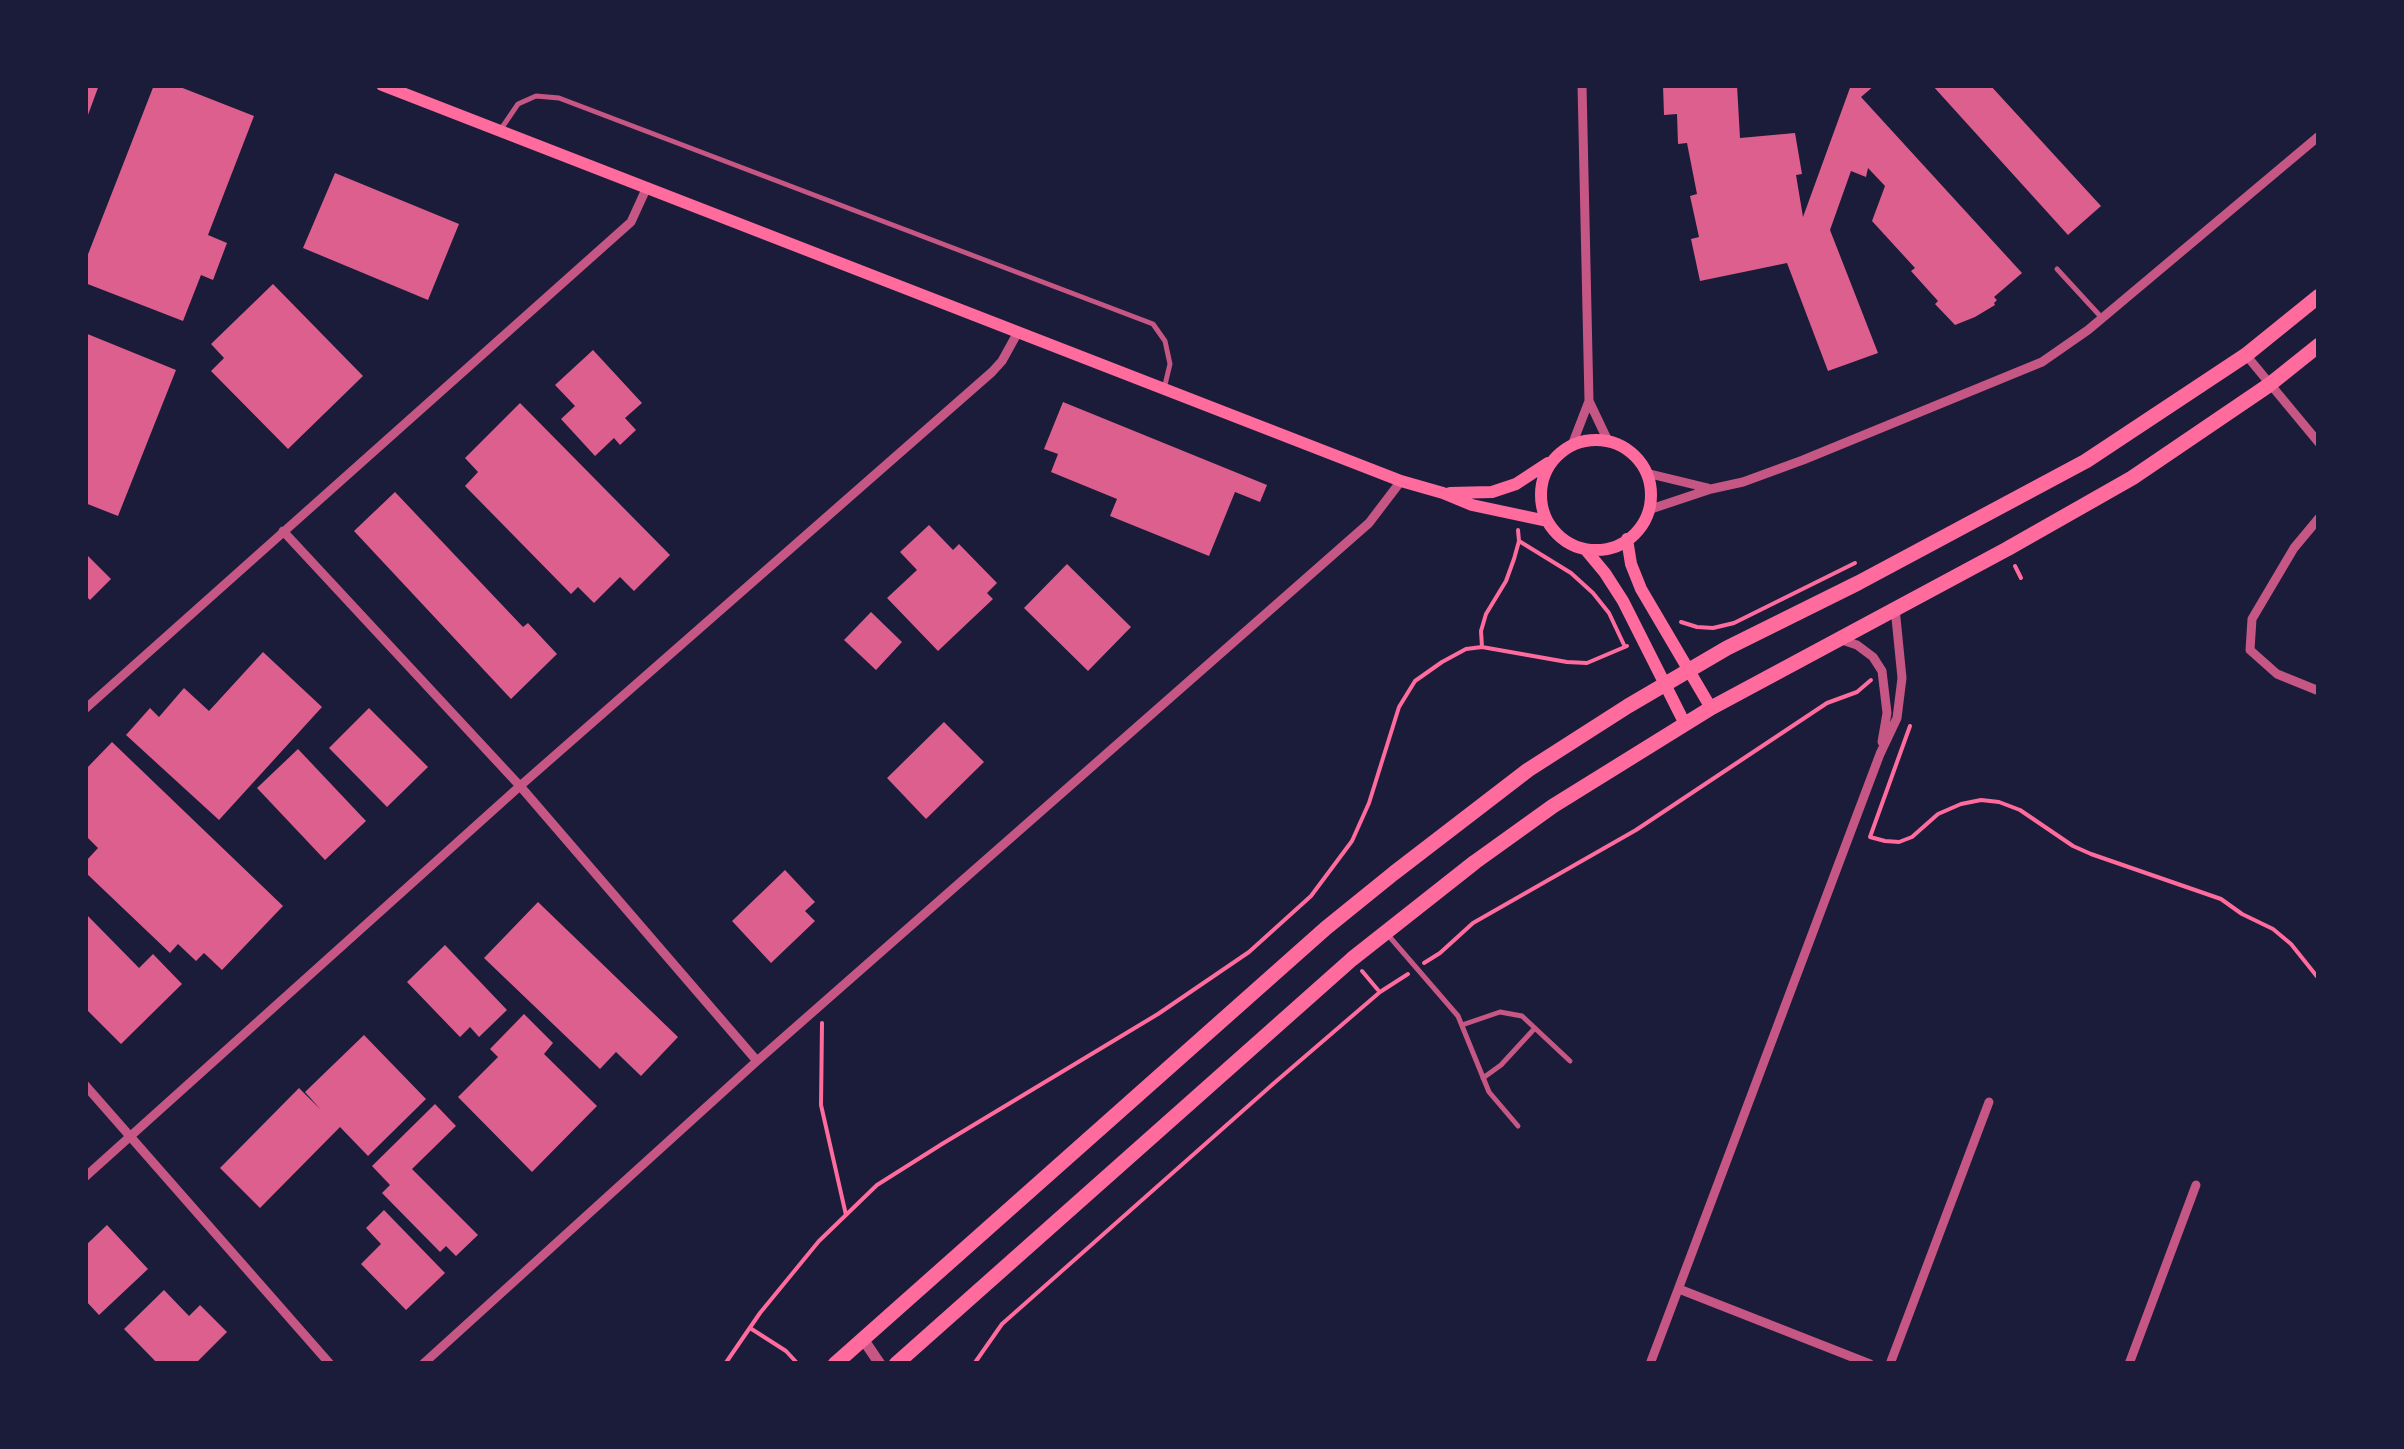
<!DOCTYPE html>
<html>
<head>
<meta charset="utf-8">
<style>
	body { margin:0 }
	#map { position:relative; width:2404px; height:1449px; overflow:hidden; background:#1b1b3a; font-family:Raleway,sans-serif }
	canvas { display:block }
	.frame { position:absolute; inset:0; border:88px solid #1b1b3a; pointer-events:none }
</style>
</head>
<body>
<div id="map">
<canvas width="2404" height="1449"></canvas>
<div class="frame"></div>
</div>
<script>
const g = document.querySelector('canvas').getContext('2d');
g.lineJoin = 'round';
function fill(path, color) { g.fillStyle = color; g.fill(path, 'evenodd'); }
const shape = rows => new Path2D(rows.map(r => 'M' + r).join(''));
function stroke(path, color, width, dash) { g.strokeStyle = color; g.lineWidth = width; g.lineCap = dash ? 'butt' : 'round'; g.setLineDash(dash || []); g.stroke(path); }
fill(shape([
	[85,85,99,85,85,123],
	[154,85,175,85,254,116,208,235,227,243,213,280,201,275,183,321,85,283,85,262],
	[1663,85,1737,85,1740,138,1795,133,1802,174,1796,175,1803,217,1851,85,1875,85,1861,97,2022,273,1994,297,1997,300,1994,303,1995,305,1975,317,1955,325,1935,304,1938,301,1911,271,1915,268,1872,221,1885,186,1868,168,1866,177,1851,171,1830,230,1878,353,1828,371,1787,263,1700,281,1691,239,1699,237,1690,196,1697,194,1687,143,1678,144,1677,114,1664,115],
	[1932,85,1990,85,2101,206,2068,235],
	[335,173,459,224,428,300,303,248],
	[273,284,363,376,288,449,211,371,224,358,211,344],
	[85,333,176,370,118,516,85,503],
	[593,350,642,403,625,418,636,430,620,445,614,438,595,456,561,419,575,406,555,385],
	[1063,402,1267,485,1260,502,1235,492,1209,556,1110,516,1117,499,1051,472,1058,454,1044,449],
	[520,403,670,555,634,591,620,577,594,603,578,587,571,594,465,486,478,472,465,458],
	[395,492,523,627,528,623,557,654,511,699,354,531],
	[929,525,953,550,959,544,997,583,987,593,993,599,938,651,887,598,917,570,900,552],
	[85,553,111,579,90,600,85,595],
	[1067,564,1131,627,1088,671,1024,608],
	[871,612,902,642,876,670,844,640],
	[263,652,322,707,219,820,126,735,150,708,159,717,184,688,209,711],
	[369,708,428,767,387,807,329,748],
	[944,722,984,762,926,819,887,778],
	[112,742,283,906,222,970,204,953,196,961,178,944,170,953,85,872,85,862,98,848,85,835,85,770],
	[298,749,366,821,325,860,257,788],
	[785,870,815,902,805,911,815,921,771,963,732,921],
	[538,902,678,1037,641,1076,616,1052,600,1069,484,958],
	[85,913,139,968,153,954,182,984,121,1044,85,1008],
	[445,945,507,1010,479,1037,470,1027,460,1037,407,982],
	[524,1014,553,1043,544,1054,597,1106,532,1172,458,1097,498,1057,490,1049],
	[364,1035,426,1099,368,1156,340,1127,260,1208,220,1168,299,1088,321,1110,305,1092],
	[435,1104,456,1126,412,1169,478,1235,456,1256,446,1246,440,1252,382,1193,390,1185,372,1166],
	[384,1210,445,1273,406,1310,361,1264,381,1244,366,1228],
	[107,1225,148,1269,99,1315,85,1300,85,1246],
	[164,1290,189,1316,200,1305,227,1332,195,1364,158,1364,124,1329]
]), '#dd5f8e');
stroke(shape([
	[1519,541,1571,573,1593,593,1609,613,1625,647],
	[2015,566,2021,578],
	[1681,622,1697,627,1713,628,1734,623,1855,563],
	[1482,647,1481,631,1486,614,1506,581,1514,559,1519,541,1518,530],
	[1910,726,1870,837,1885,841,1899,842,1912,837,1938,814,1961,804,1981,800,1999,802,2020,810,2073,846,2091,854,2221,899,2242,914,2273,929,2291,944,2319,979],
	[1424,963,1440,953,1473,923,1636,830,1827,703,1857,692,1871,680],
	[1362,971,1378,990],
	[822,1023,821,1105,846,1215],
	[750,1328,786,1351,798,1364],
	[725,1364,760,1313,819,1241,877,1185,942,1144,1158,1014,1249,952,1311,896,1352,841,1369,803,1399,707,1415,681,1442,662,1466,649,1482,647,1567,662,1587,663,1627,646],
	[974,1364,1002,1324,1273,1084,1380,992,1408,974]
]), '#ff6b9d', 4);
stroke(shape([
	[501,129,518,104,536,96,559,98,1153,324,1165,341,1170,364,1164,389],
	[2057,269,2102,318],
	[1388,935,1458,1016,1489,1092,1518,1126],
	[1462,1025,1500,1012,1522,1016,1570,1061],
	[1483,1078,1501,1065,1535,1028]
]), '#c65784', 5);
stroke(shape([
	[1582,85,1589,401,1608,441],
	[2246,355,2319,443],
	[1572,445,1589,401],
	[1646,473,1708,488],
	[1648,510,1711,489,1743,482,1803,460,2042,362,2088,330,2319,136],
	[2319,518,2294,548,2252,619,2250,650,2277,674,2319,691],
	[283,531,520,786,757,1061],
	[1842,640,1857,645,1873,657,1882,671,1887,713,1882,742],
	[85,709,631,222,647,187],
	[85,1085,330,1364],
	[85,1177,520,786,992,372,1002,361,1018,332],
	[1679,1289,1870,1364],
	[423,1364,757,1061,1369,523,1401,481],
	[1650,1364,1880,754,1897,718,1902,678,1895,608],
	[1890,1364,1989,1102],
	[2129,1364,2196,1185]
]), '#c65784', 9);
stroke(shape([
	[863,1339,880,1364]
]), '#c65784', 11);
stroke(shape([
	[382,85,1401,481,1443,493,1472,505,1547,521],
	'1541 495a55 55 0 1 1 110 0a55 55 0 1 1-110 0Z',
	[1450,493,1492,492,1516,484,1548,463],
	[1627,539,1631,564,1641,589,1711,708],
	[1585,549,1605,573,1623,601,1685,724]
]), '#ff6b9d', 12);
stroke(shape([
	[835,1364,1326,928,1394,873,1528,770,1628,706,1727,648,1858,583,2086,461,2246,355,2319,296],
	[896,1364,1352,959,1475,862,1553,806,1711,708,2007,549,2132,478,2269,385,2319,345]
]), '#ff6b9d', 15);
</script>
</body>
</html>
